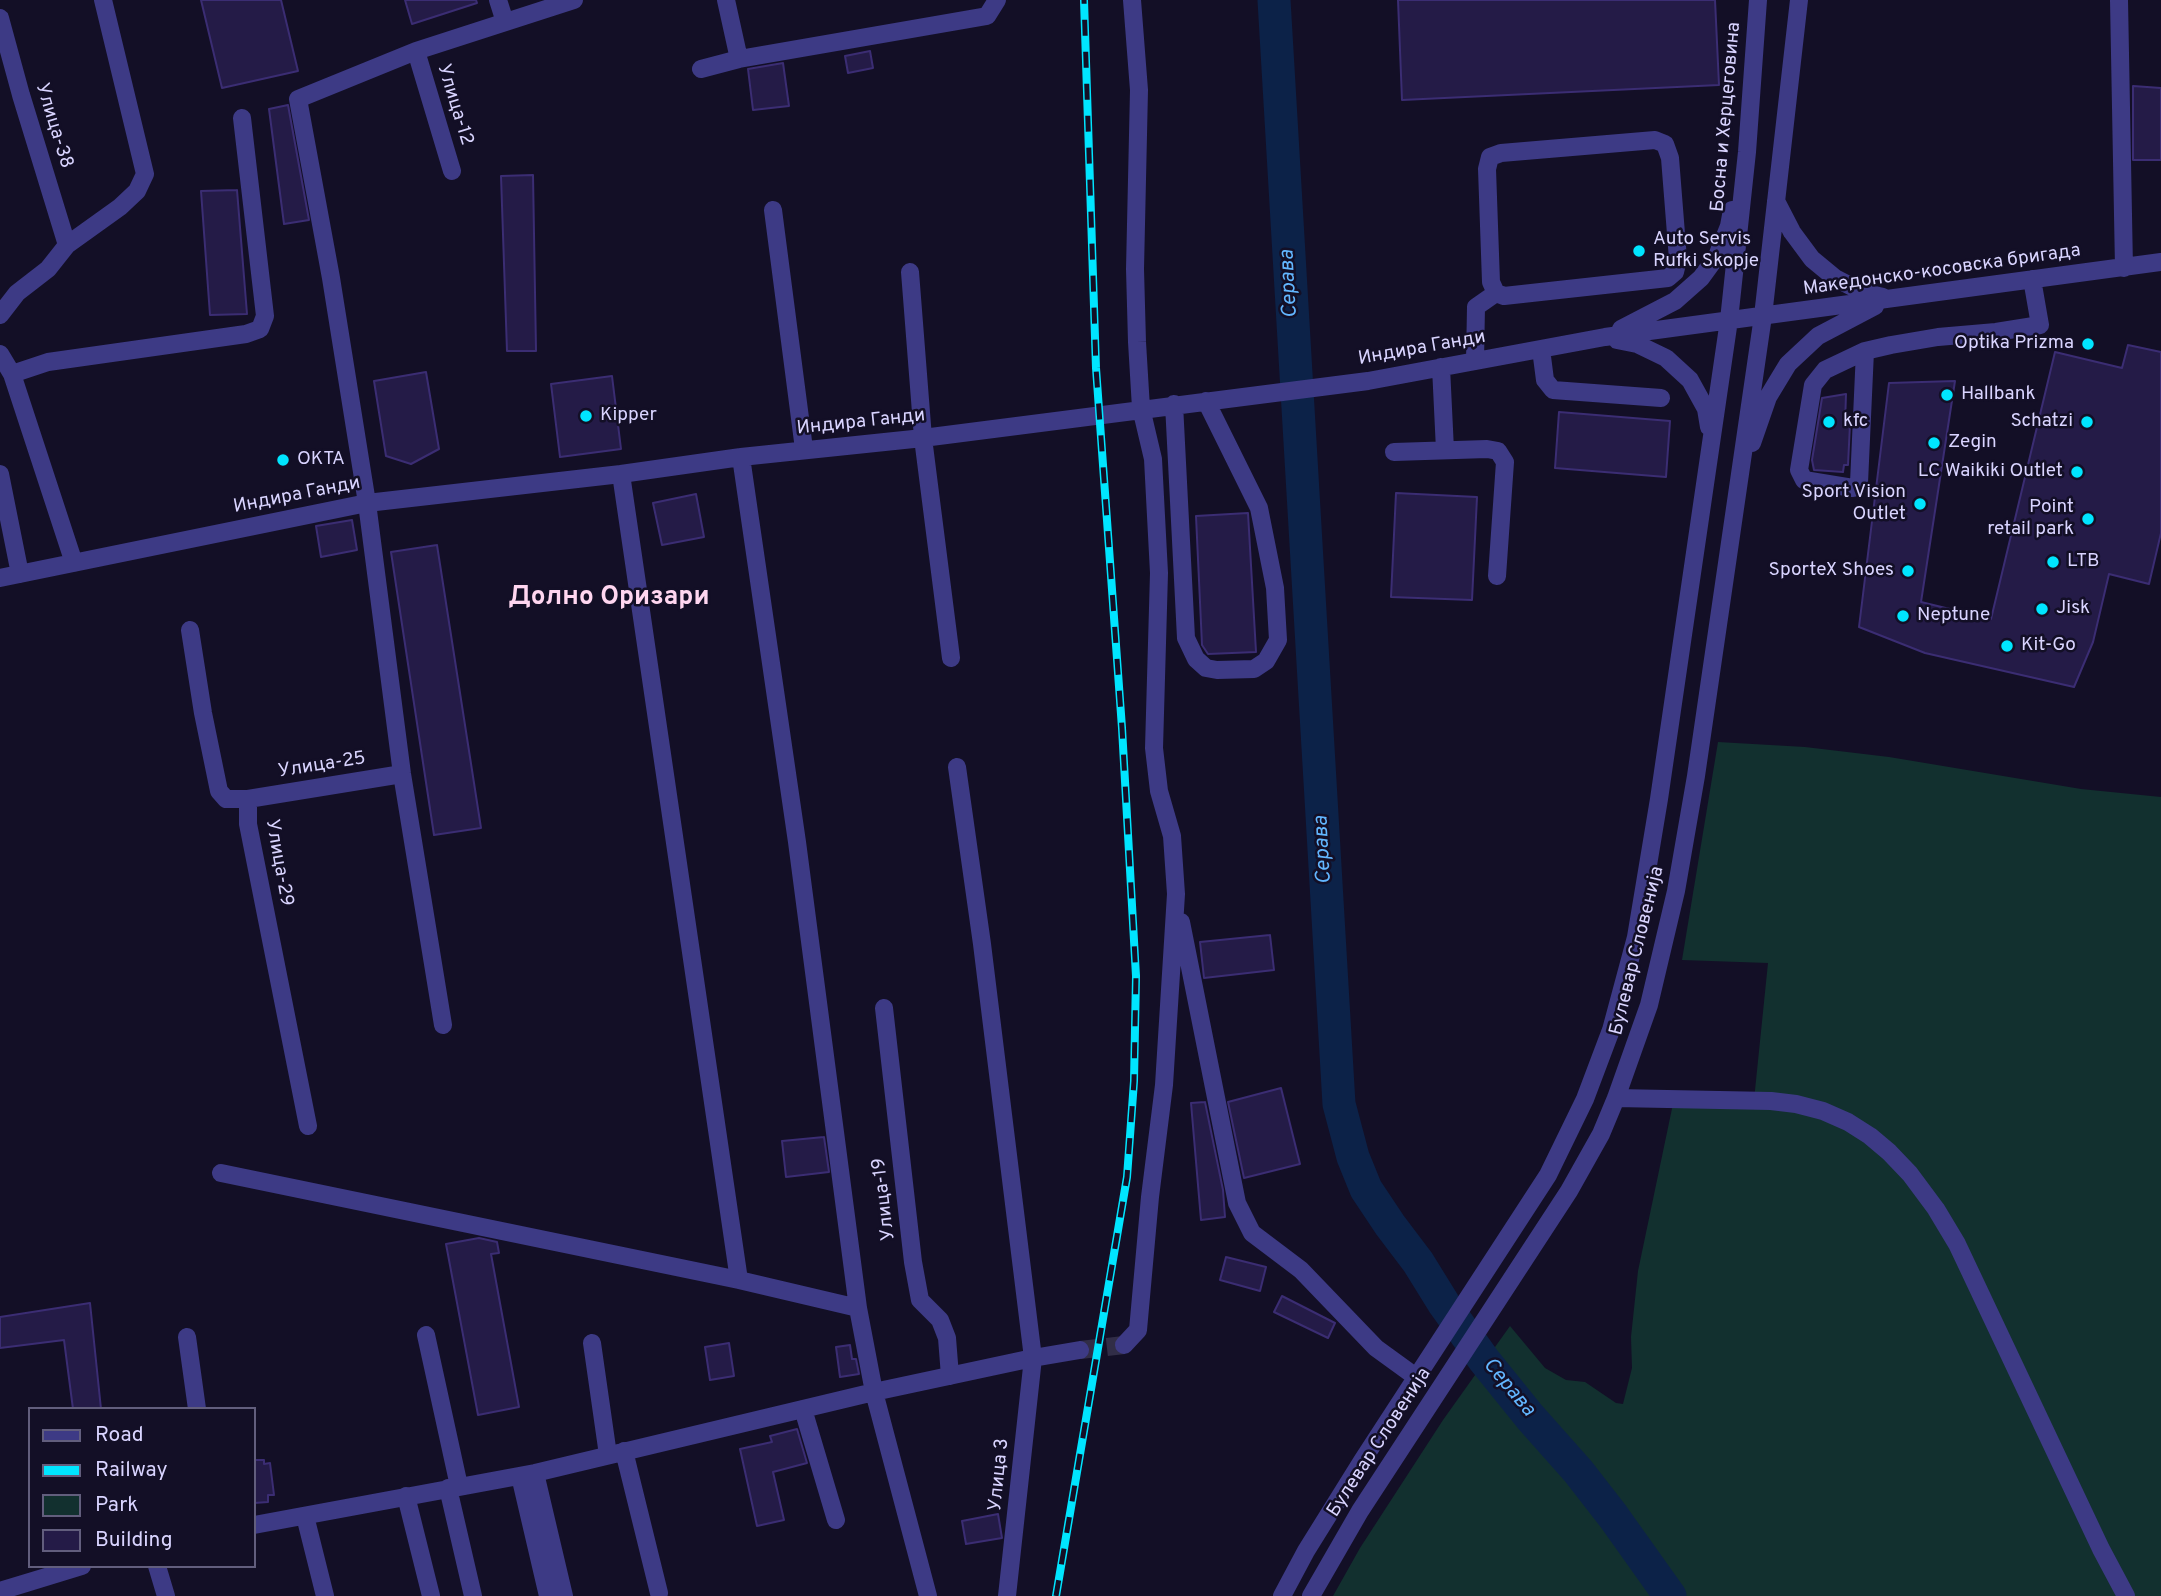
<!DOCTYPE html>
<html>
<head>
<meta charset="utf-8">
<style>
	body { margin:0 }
	#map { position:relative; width:2161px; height:1596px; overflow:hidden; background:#130f26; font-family:Overpass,sans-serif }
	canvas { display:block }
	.legend { position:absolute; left:28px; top:1407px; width:228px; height:161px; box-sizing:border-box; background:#130f26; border:2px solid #625e7d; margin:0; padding:9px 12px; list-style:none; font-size:21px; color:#d9d4ff }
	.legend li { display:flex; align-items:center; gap:14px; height:35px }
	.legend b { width:35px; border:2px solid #625e7d }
</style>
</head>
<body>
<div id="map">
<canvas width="2161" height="1596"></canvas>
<ul class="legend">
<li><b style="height:9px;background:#3d3a85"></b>Road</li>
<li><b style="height:9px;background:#00e5ff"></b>Railway</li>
<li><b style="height:19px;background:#12302f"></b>Park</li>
<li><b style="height:19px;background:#241b47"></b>Building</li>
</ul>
</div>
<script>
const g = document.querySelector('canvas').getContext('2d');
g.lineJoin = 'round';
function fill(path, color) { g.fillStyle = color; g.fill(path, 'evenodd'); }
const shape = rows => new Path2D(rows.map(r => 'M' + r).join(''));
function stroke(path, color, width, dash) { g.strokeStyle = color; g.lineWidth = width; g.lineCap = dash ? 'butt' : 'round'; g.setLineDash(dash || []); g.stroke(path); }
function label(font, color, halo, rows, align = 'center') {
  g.font = font + ' Overpass,sans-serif'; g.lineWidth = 5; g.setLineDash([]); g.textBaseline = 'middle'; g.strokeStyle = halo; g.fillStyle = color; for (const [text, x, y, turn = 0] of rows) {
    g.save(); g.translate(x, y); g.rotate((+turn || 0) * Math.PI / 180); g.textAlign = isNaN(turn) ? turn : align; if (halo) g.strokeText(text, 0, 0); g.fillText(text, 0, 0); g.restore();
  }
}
fill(shape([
	[1718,742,1805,747,1889,757,2081,789,2161,797,2161,1596,1333,1596,1360,1548,1443,1420,1510,1326,1545,1368,1566,1380,1585,1382,1616,1403,1623,1404,1632,1368,1631,1337,1638,1271,1674,1099,1754,1100,1768,963,1682,960]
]), '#12302f');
stroke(shape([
	[1274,0,1339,1104,1353,1157,1366,1189,1390,1225,1418,1262,1444,1304,1484,1360,1530,1417,1578,1471,1613,1516,1670,1596]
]), '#0c2248', 33);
const building = shape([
	[201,0,281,0,298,71,222,88,201,0],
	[405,0,476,0,477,3,412,24,405,0],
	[1398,0,1715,0,1719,85,1402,100,1398,0],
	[870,51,873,68,848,73,845,56,870,51],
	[783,63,789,106,753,110,748,69,783,63],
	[2133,86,2161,88,2161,160,2133,160,2133,86],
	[288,105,309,220,284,224,269,109,288,105],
	[533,175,536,351,507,351,501,176,533,175],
	[237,190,247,314,210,315,201,191,237,190],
	[2128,345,2161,352,2161,533,2149,584,2109,574,2093,642,2074,687,1925,653,1859,627,1889,383,1955,381,1921,602,1991,619,2055,352,2122,368,2128,345],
	[426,372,439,449,411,464,386,456,374,381,426,372],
	[612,376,621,449,560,457,551,384,612,376],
	[1846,394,1845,424,1850,424,1848,465,1844,465,1843,472,1814,470,1812,460,1822,398,1846,394],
	[1559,412,1670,421,1666,477,1555,468,1559,412],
	[1396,493,1477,497,1472,600,1391,597,1396,493],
	[696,494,704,537,662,545,653,503,696,494],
	[1248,513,1256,652,1208,654,1202,645,1196,516,1248,513],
	[352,520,357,550,321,557,316,526,352,520],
	[437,545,481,828,434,835,391,552,437,545],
	[1270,935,1274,970,1204,978,1200,942,1270,935],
	[1281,1088,1300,1164,1244,1178,1228,1102,1281,1088],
	[1205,1102,1223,1190,1225,1217,1201,1220,1191,1103,1205,1102],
	[824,1137,829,1172,786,1177,782,1141,824,1137],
	[479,1238,497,1242,499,1253,491,1254,519,1407,478,1415,446,1244,479,1238],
	[1226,1257,1266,1267,1260,1291,1220,1280,1226,1257],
	[1282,1296,1335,1323,1328,1338,1274,1312,1282,1296],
	[90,1303,101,1409,73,1409,64,1340,0,1348,0,1317,90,1303],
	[729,1343,734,1376,710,1380,705,1347,729,1343],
	[850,1345,852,1359,856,1359,859,1374,840,1377,836,1347,850,1345],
	[797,1429,807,1463,773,1472,784,1520,757,1526,740,1449,772,1442,770,1436,797,1429],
	[254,1460,264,1460,264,1464,270,1463,274,1495,268,1495,268,1502,254,1503,254,1460],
	[998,1514,1002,1538,966,1544,962,1521,998,1514]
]);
fill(building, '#241b47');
stroke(building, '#3b2d73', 2);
stroke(shape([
	[1080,1350,1124,1345]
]), '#312d47', 18, [18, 9]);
stroke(shape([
	[498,0,505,22],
	[726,0,739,59],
	[2119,0,2124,268],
	[0,18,21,95,67,245],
	[416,51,452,171],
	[701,69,739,59,987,16,997,0],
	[1776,201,1792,232,1812,259,1835,278,1862,292,1883,297],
	[773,210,804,449],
	[910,272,923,438,951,658],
	[0,315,17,293,48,269,67,245,120,207,137,191,145,174,103,0],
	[1621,329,1675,301,1701,278,1717,256,1729,226,1732,210],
	[1617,340,1637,344,1666,358,1690,380,1706,409,1709,427],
	[1541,349,1545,380,1553,390,1661,398],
	[1865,351,1859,483,1853,488,1804,480,1799,470,1813,385,1825,370,1865,351,1891,345,1938,337,1996,332,2040,325,2032,279],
	[0,354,12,374,74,563],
	[1475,361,1476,307,1496,293,1504,296,1668,278,1675,272,1678,259,1670,158,1665,144,1655,140,1501,153,1490,157,1487,169,1491,282,1496,293],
	[1441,367,1445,450],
	[12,374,48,362,246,334,260,329,265,316,242,118],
	[1174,404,1186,638,1196,659,1206,668,1217,670,1254,669,1266,661,1278,640,1275,588,1259,508,1206,401],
	[1752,443,1768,397,1788,364,1818,336,1875,306],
	[1394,452,1487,449,1498,451,1505,462,1497,576],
	[741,457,797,842,858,1308,874,1392,928,1596],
	[0,474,20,574],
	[621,474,739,1280],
	[0,578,367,503,621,474,741,457,923,438,1368,381,1605,337,2161,262],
	[190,630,203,713,219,791,226,799,248,799,248,824,308,1126],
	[957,767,982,944,1033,1358,1007,1596],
	[248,799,402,774],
	[1181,922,1237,1203,1252,1233,1301,1270,1376,1348,1416,1377],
	[884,1008,913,1262,920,1300,940,1320,947,1338,950,1376],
	[443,1025,402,774,367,503,331,278,298,99,416,51,574,0],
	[1616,1098,1771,1101,1796,1104,1823,1111,1848,1122,1870,1136,1889,1152,1910,1174,1936,1209,1957,1244,2101,1549,2126,1596],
	[221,1173,739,1280,858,1308],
	[426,1335,459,1486],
	[187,1337,197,1409],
	[592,1343,608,1455],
	[1124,1345,1138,1330,1150,1197,1164,1085,1176,894,1172,836,1159,791,1154,748,1159,573,1153,459,1141,408,1137,342,1135,269,1139,90,1132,0],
	[803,1409,836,1520],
	[624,1451,659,1593],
	[535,1473,564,1596],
	[520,1476,548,1596],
	[448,1488,473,1596],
	[406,1496,431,1596],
	[305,1516,325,1596],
	[254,1525,535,1473,874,1392,1033,1358,1080,1350],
	[157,1566,166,1596],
	[0,1591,82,1566],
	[1282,1596,1306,1551,1362,1461,1548,1175,1585,1099,1611,1030,1636,937,1659,799,1729,320,1747,152,1758,0],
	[1311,1596,1360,1511,1569,1191,1601,1134,1616,1098,1649,1005,1676,891,1696,776,1763,316,1799,0]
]), '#3d3a85', 18);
const rail = shape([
	[1056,1596,1127,1177,1134,1081,1136,976,1122,728,1096,368,1084,0]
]);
stroke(rail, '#00e5ff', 8);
stroke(rail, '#130f26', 5, [16]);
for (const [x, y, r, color] of [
	[1639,251,7,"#00e5ff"],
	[2088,344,7,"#00e5ff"],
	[1947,395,7,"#00e5ff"],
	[586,416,7,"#00e5ff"],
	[1829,422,7,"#00e5ff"],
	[2087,422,7,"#00e5ff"],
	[1934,443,7,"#00e5ff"],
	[283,460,7,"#00e5ff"],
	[2077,472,7,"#00e5ff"],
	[1920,504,7,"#00e5ff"],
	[2088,519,7,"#00e5ff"],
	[2053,562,7,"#00e5ff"],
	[1908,571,7,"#00e5ff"],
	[2042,609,7,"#00e5ff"],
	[1903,616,7,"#00e5ff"],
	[2007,646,7,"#00e5ff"]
]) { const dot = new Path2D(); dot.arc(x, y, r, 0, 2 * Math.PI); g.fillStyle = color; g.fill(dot); stroke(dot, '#130f26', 2.5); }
label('19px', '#d9d4ff', '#130f26', [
	["Улица-12",454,105,73],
	["Босна и Херцеговина",1727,117,-85],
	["Улица-38",53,126,73],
	["Македонско-косовска бригада",1942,271,-8],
	["Индира Ганди",1422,349,-10],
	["Индира Ганди",861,423,-6],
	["Индира Ганди",297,496,-11],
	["Улица-25",322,766,-9],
	["Улица-29",278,863,80],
	["Булевар Словенија",1638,951,-76],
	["Улица-19",885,1199,-97],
	["Булевар Словенија",1380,1443,-57],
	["Улица 3",1000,1475,-84]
]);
label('19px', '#d9d4ff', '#130f26', [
	["Auto Servis",1653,240],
	["Rufki Skopje",1653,262],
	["Optika Prizma",2074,344,"right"],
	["Hallbank",1961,395],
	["Kipper",600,416],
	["kfc",1843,422],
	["Schatzi",2073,422,"right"],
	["Zegin",1948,443],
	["ОКТА",297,460],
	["LC Waikiki Outlet",2063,472,"right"],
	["Sport Vision",1906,493,"right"],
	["Outlet",1906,515,"right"],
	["Point",2074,508,"right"],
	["retail park",2074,530,"right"],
	["LTB",2067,562],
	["SporteX Shoes",1894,571,"right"],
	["Jisk",2056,609],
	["Neptune",1917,616],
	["Kit-Go",2021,646]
], 'left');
label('italic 21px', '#62b6ff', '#130f26', [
	["Серава",1290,284,-93],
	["Серава",1324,850,-93],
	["Серава",1508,1388,50]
]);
label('bold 26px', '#ffd6f0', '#130f26', [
	["Долно Оризари",609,599]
]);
</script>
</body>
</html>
